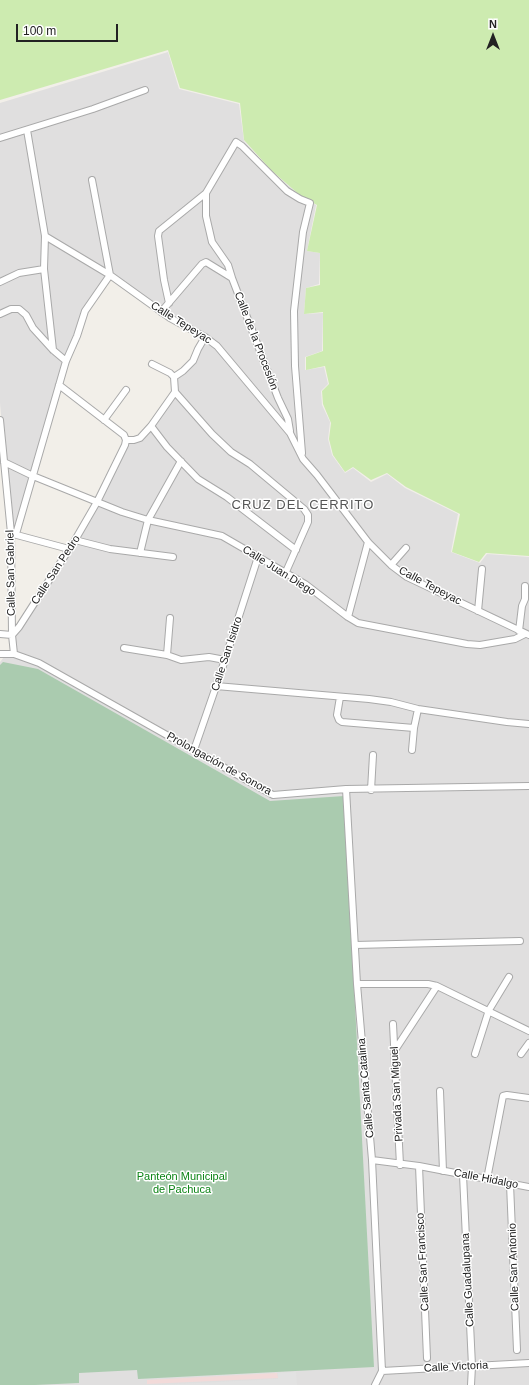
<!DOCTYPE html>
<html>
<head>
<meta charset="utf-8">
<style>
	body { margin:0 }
	#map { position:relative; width:529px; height:1385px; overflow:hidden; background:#f2efe9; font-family:Helvetica,sans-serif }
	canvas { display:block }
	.north { position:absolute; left:473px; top:16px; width:40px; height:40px; -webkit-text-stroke:3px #fff; paint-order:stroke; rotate:0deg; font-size:11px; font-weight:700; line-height:16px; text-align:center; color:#222 }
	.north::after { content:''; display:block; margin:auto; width:14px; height:18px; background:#222; clip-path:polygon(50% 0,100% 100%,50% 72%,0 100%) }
	.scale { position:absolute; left:16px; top:24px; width:102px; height:18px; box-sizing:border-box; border:2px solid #222; border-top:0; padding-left:5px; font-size:12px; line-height:14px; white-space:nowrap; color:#222; -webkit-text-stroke:3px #fff; paint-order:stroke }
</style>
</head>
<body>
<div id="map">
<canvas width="529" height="1385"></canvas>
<div class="north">N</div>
<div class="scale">100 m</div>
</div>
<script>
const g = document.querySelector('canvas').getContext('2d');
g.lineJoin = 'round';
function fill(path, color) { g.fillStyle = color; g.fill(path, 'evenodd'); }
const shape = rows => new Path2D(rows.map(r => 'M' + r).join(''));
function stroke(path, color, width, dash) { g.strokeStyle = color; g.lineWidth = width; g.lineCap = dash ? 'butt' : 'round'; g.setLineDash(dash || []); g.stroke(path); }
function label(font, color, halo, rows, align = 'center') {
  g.font = font + ' Helvetica,sans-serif'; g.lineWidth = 3; g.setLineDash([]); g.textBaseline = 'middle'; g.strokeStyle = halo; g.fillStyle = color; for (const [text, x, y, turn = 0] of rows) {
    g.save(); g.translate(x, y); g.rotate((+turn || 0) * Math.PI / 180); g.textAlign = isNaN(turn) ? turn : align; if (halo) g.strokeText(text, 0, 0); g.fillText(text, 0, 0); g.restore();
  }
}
fill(shape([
	[168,52,179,89,239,104,244,141,270,170,302,197,316,205,307,251,320,253,319,284,306,288,304,314,323,313,322,351,305,357,305,370,324,367,328,384,321,391,322,405,330,422,328,439,332,455,345,473,353,468,371,482,387,474,405,488,458,514,451,552,480,563,487,554,529,557,529,1385,0,1385,0,662,4,657,7,658,5,656,12,652,16,633,97,503,129,442,143,437,174,393,174,378,188,368,207,340,111,276,86,311,59,386,17,534,11,533,0,403,0,103]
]), '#e0dfdf');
fill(shape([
	[277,1373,278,1378,147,1384,147,1380]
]), '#f2dad9');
fill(shape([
	[0,0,529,0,529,556,486,553,479,562,452,552,460,514,406,487,387,473,371,480,353,467,345,472,333,455,329,439,331,423,323,404,322,391,329,384,325,366,306,370,306,357,323,351,323,312,304,314,306,288,320,285,320,253,307,251,317,205,302,197,271,170,244,140,240,103,180,88,168,50,0,100]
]), '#cdebb0');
fill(shape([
	[3,662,38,669,270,801,344,796,374,1367,138,1379,137,1370,79,1373,79,1383,35,1385,0,1385,0,665]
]), '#aacbaf');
fill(shape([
	[296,1372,297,1385,157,1385,278,1379,278,1373]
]), '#e2e2e2');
const street = shape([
	[27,130,45,236,44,269,53,350],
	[0,138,93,109,145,90],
	[206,193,206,216,212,242,228,265,232,278],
	[45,236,110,275,170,318,205,337,217,346,290,433,303,459,317,475,368,542,391,565,407,577,529,635],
	[0,282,19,273,44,269],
	[169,303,164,280,158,236,159,231,206,193,236,142,242,146,287,191,300,199,310,203,303,232,294,311,295,366,302,453],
	[161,312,202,264,206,262,232,278,278,398,288,419,290,431],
	[0,314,11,309,19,309,26,315,33,328,53,350,66,361],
	[152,364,170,373,174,377],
	[174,377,183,371,193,361,198,349,205,337],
	[59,385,124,435,126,440],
	[175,392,212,434,231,452,250,464,304,509,308,515,308,522,285,574],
	[0,420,11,533,12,635,14,654],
	[104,420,126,390],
	[151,426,167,447,198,479,227,497,296,550],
	[126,440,134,440,140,438,151,426,175,392,174,377],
	[4,462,33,476,122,512,148,520,222,536,305,584,348,617,358,623,467,644,480,645,515,639,525,634],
	[13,534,69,549],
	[16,534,66,361,77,336,85,311,110,275,92,180],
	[75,540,110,549,173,557],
	[140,553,148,520,181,461],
	[391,565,406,548],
	[478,611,482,569],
	[348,617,368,542],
	[519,631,522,606,525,599,525,586],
	[0,634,12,635,19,627,75,540,97,502,125,445,126,440],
	[124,648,167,655,181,660,209,657,225,660],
	[0,654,14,654,39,663,273,795,346,789,529,786],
	[167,655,170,618],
	[216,686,369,699,391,702,418,709,507,722,529,724],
	[340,697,337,715,339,720,342,722,414,728],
	[194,750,220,675,258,557],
	[412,750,414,728,418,709],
	[346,789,357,984,372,1160,382,1371,375,1385],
	[371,790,373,755],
	[355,945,520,941],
	[357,984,428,984,437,986,529,1031],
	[393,1024,400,1165],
	[395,1050,437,986],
	[475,1054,489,1010,509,977],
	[521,1054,529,1043],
	[440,1091,443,1171],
	[372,1160,419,1166,529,1187],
	[419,1166,427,1358],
	[463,1175,472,1366,471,1385],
	[487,1179,503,1096,507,1095,529,1098],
	[510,1184,517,1350],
	[382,1371,529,1363]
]);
stroke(street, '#a9a9a9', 8);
stroke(street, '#fff', 6);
label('11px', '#222', '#fff', [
	["Calle Tepeyac",181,323,32],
	["Calle de la Procesión",256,341,69],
	["Calle San Pedro",56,570,-57],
	["Calle Juan Diego",279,571,32],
	["Calle San Gabriel",11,573,-91],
	["Calle Tepeyac",430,586,28],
	["Calle San Isidro",227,654,-72],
	["Prolongación de Sonora",219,764,29],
	["Calle Santa Catalina",366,1088,-95],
	["Privada San Miguel",397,1094,-93],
	["Calle Hidalgo",486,1179,11],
	["Calle San Francisco",423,1262,-93],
	["Calle San Antonio",514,1267,-92],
	["Calle Guadalupana",468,1280,-93],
	["Calle Victoria",456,1367,-3]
]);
label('11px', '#0c8416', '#fff', [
	["Panteón Municipal",182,1177],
	["de Pachuca",182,1190]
]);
g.letterSpacing = '1px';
label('13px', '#555', '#fff', [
	["CRUZ DEL CERRITO",303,505]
]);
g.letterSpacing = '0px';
</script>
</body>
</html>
